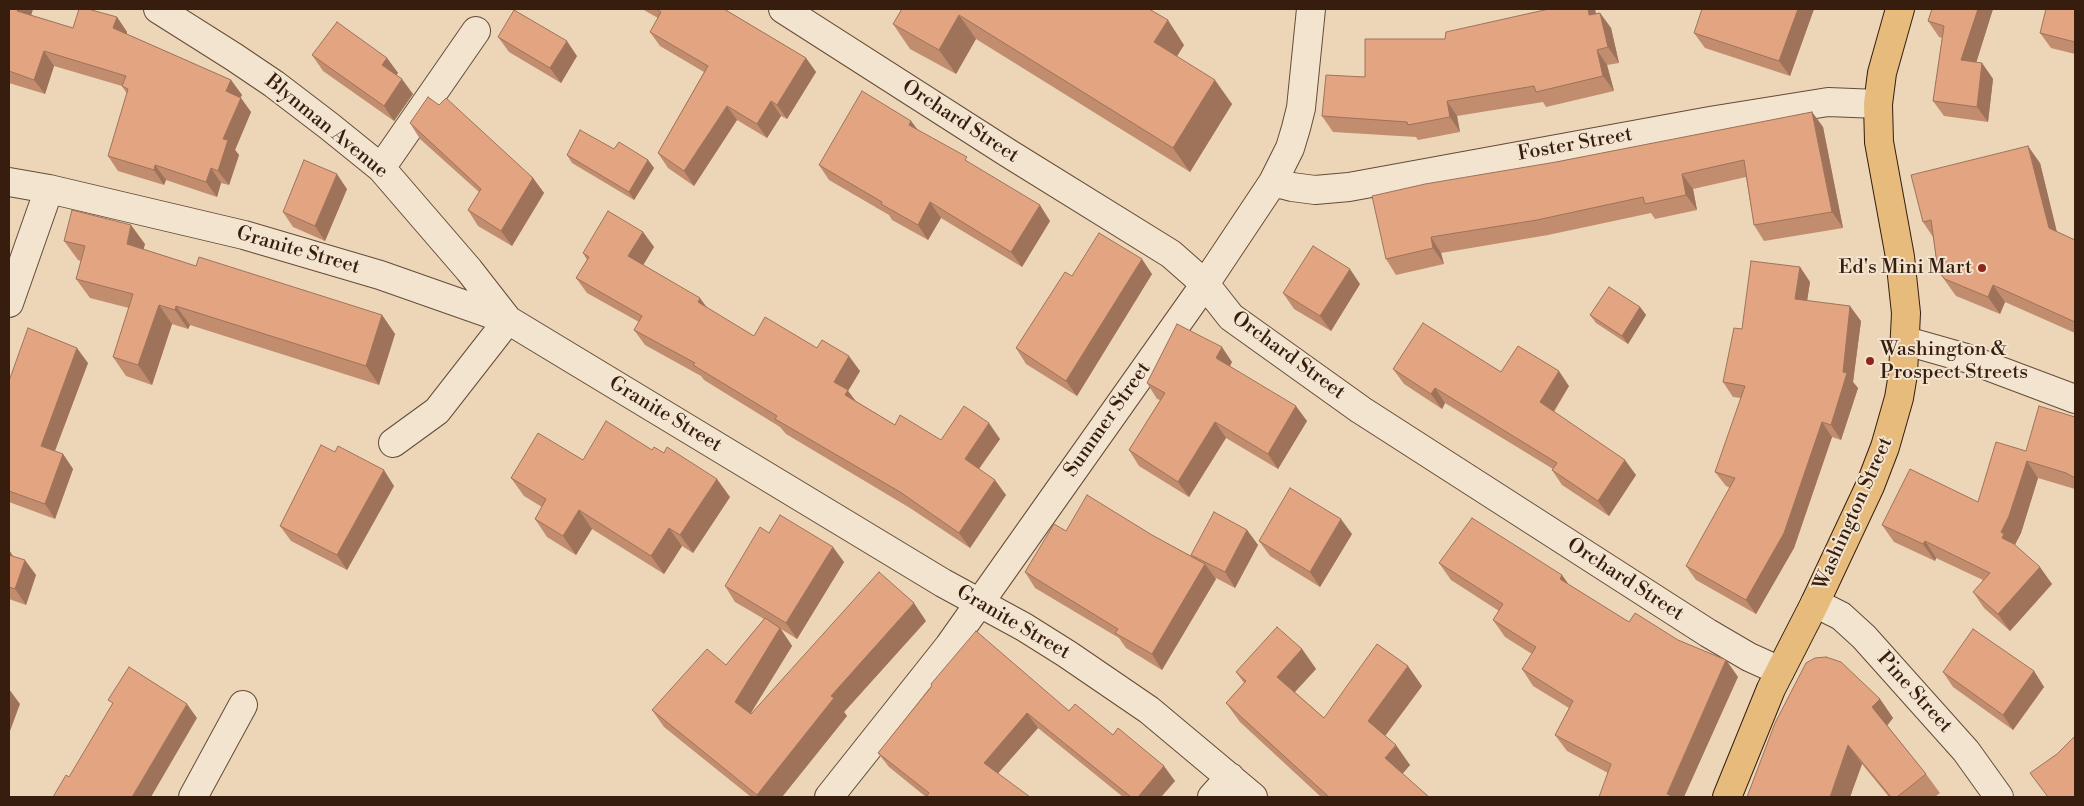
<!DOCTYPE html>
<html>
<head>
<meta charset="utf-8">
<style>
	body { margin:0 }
	#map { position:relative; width:2084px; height:806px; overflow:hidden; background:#ecd6b7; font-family:"Libre Bodoni",serif }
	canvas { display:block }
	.frame { position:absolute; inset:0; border:10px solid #361d0e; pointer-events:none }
</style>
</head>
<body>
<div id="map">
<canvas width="2084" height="806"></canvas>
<div class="frame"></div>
</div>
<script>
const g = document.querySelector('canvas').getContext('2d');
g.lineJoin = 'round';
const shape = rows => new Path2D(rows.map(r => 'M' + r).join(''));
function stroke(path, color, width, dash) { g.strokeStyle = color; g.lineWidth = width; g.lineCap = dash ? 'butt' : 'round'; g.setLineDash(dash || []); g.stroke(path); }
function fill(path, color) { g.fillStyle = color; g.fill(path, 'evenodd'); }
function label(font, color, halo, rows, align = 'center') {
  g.font = font + ' "Libre Bodoni",serif'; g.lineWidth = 4; g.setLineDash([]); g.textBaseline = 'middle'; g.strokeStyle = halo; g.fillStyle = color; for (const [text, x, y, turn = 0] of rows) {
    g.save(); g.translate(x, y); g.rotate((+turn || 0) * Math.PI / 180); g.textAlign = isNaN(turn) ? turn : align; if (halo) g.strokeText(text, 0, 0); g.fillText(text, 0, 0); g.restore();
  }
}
const minor = shape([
	[158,9,234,57,274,84,329,126,381,168,469,270,508,320],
	[783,9,1008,153,1171,254,1205,284,1231,317,1361,410,1708,633,1749,657,1780,671],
	[381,168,476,31],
	[9,182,49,189,244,235,380,275,508,320,943,583,1024,627,1067,654,1149,710,1253,797],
	[1273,182,1292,187,1315,190,1349,187,1710,121,1828,102,1878,104],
	[9,303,49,189],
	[1906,341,1966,358,2075,399],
	[393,443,437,411,508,320],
	[1815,603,1841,616,1864,637,1966,751,1999,797],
	[193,797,243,705],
	[829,797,949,646,1205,284,1273,182,1290,148,1296,128,1301,108,1311,9],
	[1212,797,1230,777]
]);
const major = shape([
	[1727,797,1771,689,1815,603,1870,486,1885,447,1899,398,1903,374,1906,313,1900,257,1879,142,1878,104,1882,73,1900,9]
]);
stroke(minor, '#644b38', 30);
stroke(major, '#361d0e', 30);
stroke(minor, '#f3e4d0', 28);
stroke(major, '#e6bb7c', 28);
fill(shape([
	[9,9,33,9,31,15,73,28,117,17,127,32,127,34,231,80,242,95,240,97,251,112,235,150,239,155,229,185,221,183,217,197,166,180,164,185,118,171,108,156,127,94,122,86,54,66,45,94,9,83],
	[642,9,724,9,806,58,816,72,787,119,781,116,767,138,737,120,694,186,668,168,658,153,704,72,660,46,650,32,658,18],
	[902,9,1184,45,1177,56,1232,104,1190,172,976,39,956,74,910,49,893,24],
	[1814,9,1790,76,1705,48,1694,33],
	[1932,9,1993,9,1976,63,1982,63,1993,79,1988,122,1944,116,1933,101,1942,38,1939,37,1928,21],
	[2075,9,2075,54,2051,48,2040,33],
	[1600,13,1611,28,1619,63,1607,65,1614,91,1546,107,1543,102,1457,116,1460,132,1418,140,1416,137,1333,132,1322,116,1365,77,1445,39],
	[498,37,577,56,561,83,509,52],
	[312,55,387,58,398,73,396,75,413,94,394,121,323,71],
	[1812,112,1823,127,1843,228,1764,241,1754,225,1746,177,1693,189,1697,210,1655,219,1651,213,1548,235,1441,253,1444,264,1396,275,1386,259,1556,162],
	[911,121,918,130,970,163,1050,221,1022,267,941,218,928,240,892,220,889,215,829,180,819,165],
	[410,123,533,178,544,193,512,246,478,226,468,210,479,192,420,139],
	[614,149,648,160,654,168,634,200,572,163,567,155],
	[2040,163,2057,232,2075,240,2075,333,2005,302,2000,314,1956,296,1938,271,1933,237,1923,222],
	[347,189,325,241,293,227,283,212],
	[643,232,654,247,643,265,707,308,754,336,817,348,860,371,848,391,856,401,895,425,941,440,1000,439,979,469,1006,495,970,548,910,508,786,434,780,427,704,380,701,376,645,345,634,330,639,322,587,293,576,278,587,260,583,253],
	[64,241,145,244,143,249,196,266,382,315,395,334,379,385,190,325,188,329,172,324,152,385,126,376,113,357,129,308,90,298,76,279,81,261,78,260],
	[1800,267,1810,282,1807,301,1861,321,1853,382,1858,388,1841,440,1832,437,1794,548,1756,614,1696,580,1686,566,1730,488,1726,486,1715,472,1741,398,1733,397,1723,382,1742,329],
	[1152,274,1077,396,1026,364,1016,348,1072,276],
	[1360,284,1331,331,1294,309,1283,293],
	[1640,307,1646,315,1628,344,1596,323,1590,315],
	[1232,362,1230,366,1307,421,1278,469,1226,438,1189,497,1139,466,1129,450,1160,400,1157,399,1147,383],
	[88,363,55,451,63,454,73,469,55,519,9,502,9,381],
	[1393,369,1501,372,1569,386,1554,412,1636,475,1609,516,1562,485,1552,470,1553,469,1445,403,1442,409,1404,384],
	[2075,417,2075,489,2038,478,2021,533,2015,545,2052,584,2010,631,1984,608,1973,592,1983,580,1936,558,1935,561,1894,542,1882,525,1978,502,2026,451],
	[583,460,730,497,693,553,682,546,664,574,592,529,576,555,547,537,535,519,542,507,524,496,511,478],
	[394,486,347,570,291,541,280,526],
	[1247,530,1258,545,1235,588,1214,577,1216,579,1162,670,1126,648,1119,638,1035,588,1025,572,1066,531,1152,535,1193,557,1191,555],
	[769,533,844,562,797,639,781,629,792,646,751,713,926,621,844,712,847,716,782,797,751,797,664,727,652,710,726,665,764,619,735,602,725,586],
	[1352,534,1320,587,1270,556,1259,541],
	[9,550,13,556,36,575,26,605,9,599],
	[1439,563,1562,575,1568,584,1629,622,1678,640,1726,660,1738,677,1608,773,1567,751,1555,735,1569,708,1533,686,1522,669,1532,654,1505,637,1493,620,1499,611,1451,580],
	[1302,649,1316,669,1295,692,1324,718,1422,686,1385,736,1410,765,1402,774,1429,797,1321,797,1240,722,1226,703,1244,683,1236,672],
	[1806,663,1880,699,1893,718,1887,725,1926,774,1940,793,1935,797,1889,797,1862,764,1850,797],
	[2034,671,2044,687,2013,730,1953,687,1943,672],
	[931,686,1069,711,1113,735,1175,781,1161,797,1123,797,1038,728,998,773,926,797,889,767,878,753]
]), '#c28d6f');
fill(shape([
	[18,9,33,9,28,26,17,11],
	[1588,9,1595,9,1600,31,1589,15],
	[1798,9,1814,9,1790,76,1779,61],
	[1978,9,1993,9,1972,76,1961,60],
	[1600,13,1611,28,1619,63,1608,47],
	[959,15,976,39,956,74,939,50],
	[117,17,127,32,124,43,113,28],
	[1168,20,1184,45,1171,66,1154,42],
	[567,41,577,56,561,83,550,68],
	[1597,50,1607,65,1614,91,1603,76],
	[44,51,54,66,45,94,34,80],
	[387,58,398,73,392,80,382,65],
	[806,58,816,72,787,119,777,105],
	[1982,63,1993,79,1988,122,1977,107],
	[402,79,413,94,394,121,384,106],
	[231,80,242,95,236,106,226,91],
	[1215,80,1232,104,1190,172,1173,148],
	[241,98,251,112,235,150,239,155,229,185,218,171,223,139],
	[771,101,781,116,767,138,757,124],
	[1447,101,1457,116,1460,132,1450,117],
	[727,106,737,120,694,186,684,171],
	[1812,112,1823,127,1843,228,1832,212],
	[911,121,922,136,909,125],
	[2028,146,2040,163,2060,245,2049,228],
	[648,160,654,168,634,200,629,192],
	[155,165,166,180,164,185,154,170],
	[211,168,221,183,217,197,206,182],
	[337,174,347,189,325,241,315,226],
	[1682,174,1693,189,1697,210,1686,195],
	[533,178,544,193,512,246,501,231],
	[930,202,941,218,928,240,918,225],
	[1040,205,1050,221,1022,267,1011,252],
	[131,225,145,244,140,263,127,244],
	[643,232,654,247,639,272,628,256],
	[1431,237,1441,253,1444,264,1433,248],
	[1142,259,1152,274,1077,396,1066,381],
	[1800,267,1810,282,1805,314,1795,299],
	[1350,269,1360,284,1331,331,1320,316],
	[1993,285,2005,302,2000,314,1988,297],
	[700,298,711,313,698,302],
	[159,305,172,324,152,385,138,365],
	[176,306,190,325,188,329,175,310],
	[1850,306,1861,321,1853,382,1858,388,1841,440,1831,425,1843,372],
	[1640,307,1646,315,1628,344,1622,336],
	[382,315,395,334,379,385,366,366],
	[1222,347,1232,362,1226,373,1216,358],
	[77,348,88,363,51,461,41,446],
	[849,356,860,371,848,391,859,406,856,410,834,382],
	[1559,371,1569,386,1550,417,1540,402],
	[1435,388,1445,403,1442,409,1431,394],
	[1296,406,1307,421,1278,469,1268,454],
	[1215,422,1226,438,1189,497,1178,482],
	[1822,422,1832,437,1794,548,1756,614,1746,600],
	[989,423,1000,439,975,474,965,459],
	[63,454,73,469,55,519,45,504],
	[1625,460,1636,475,1609,516,1598,501],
	[2027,461,2038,478,2021,533,2013,548,2002,538,2001,532],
	[384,470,394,486,347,570,337,555],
	[717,479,730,497,693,553,680,535],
	[995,480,1006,495,970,548,959,533],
	[579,510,592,529,576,555,563,536],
	[1341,519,1352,534,1320,587,1310,572],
	[669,528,682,546,664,574,651,556],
	[1247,530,1258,545,1235,588,1225,572],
	[1925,541,1936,558,1935,561,1923,544],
	[833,547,844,562,797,639,786,623],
	[9,550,18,564,9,558],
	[25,560,36,575,26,605,15,589],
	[1205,564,1216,579,1162,670,1152,654],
	[2040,567,2052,584,2010,631,1998,614],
	[1562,575,1574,592,1560,579],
	[914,603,926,621,844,712,847,716,782,797,759,797,757,795,831,696],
	[780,628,792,646,747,719,735,702],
	[1302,649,1316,669,1291,696,1277,677],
	[1726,660,1738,677,1684,797,1669,797,1667,794],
	[1408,666,1422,686,1382,740,1368,721],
	[2034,671,2044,687,2013,730,2003,715],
	[9,689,20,704,10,731,9,730],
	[1880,699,1893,718,1886,727,1872,707],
	[187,704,197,718,151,797,132,797],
	[1027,713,1038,728,994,778,984,763],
	[1396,745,1410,765,1399,778,1385,758],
	[1848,745,1862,764,1850,797,1830,797],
	[1164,766,1175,781,1161,797,1138,797]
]), '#9e735a');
const building = shape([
	[9,9,18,9,17,11,73,28,79,9,88,9,117,17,113,28,231,80,226,91,241,98,223,139,228,140,218,171,211,168,206,182,155,165,154,170,108,156,128,89,122,86,126,76,44,51,34,80,9,71,9,9],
	[656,9,724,9,806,58,777,105,771,101,757,124,727,106,684,171,658,153,708,66,650,32,661,12,656,9],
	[902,9,1149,9,1168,20,1154,42,1215,80,1173,148,959,15,939,50,893,24,902,9],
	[1549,9,1588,9,1589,15,1600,13,1608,47,1597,50,1603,76,1536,92,1534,86,1447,101,1450,117,1408,125,1407,122,1322,116,1326,75,1365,77,1365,39,1445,39,1446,32,1549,9],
	[1702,9,1798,9,1779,61,1694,33,1702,9],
	[1932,9,1978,9,1961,60,1982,63,1977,107,1933,101,1944,26,1928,21,1932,9],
	[2046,9,2075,9,2075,42,2040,33,2046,9],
	[514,10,567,41,550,68,498,37,514,10],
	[337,22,387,58,382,65,402,79,384,106,312,55,337,22],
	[862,91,911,121,909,125,967,157,965,160,1040,205,1011,252,930,202,918,225,881,204,882,202,819,165,862,91],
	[428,97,439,105,446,98,533,178,501,231,468,210,481,189,410,123,428,97],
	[1812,112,1832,212,1754,225,1744,160,1682,174,1686,195,1645,204,1643,197,1537,220,1431,237,1433,248,1386,259,1372,196,1425,184,1556,162,1812,112],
	[580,130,614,149,619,142,648,160,629,192,567,155,580,130],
	[2028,146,2049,228,2075,240,2075,322,1993,285,1988,297,1945,279,1938,271,1931,220,1923,222,1911,175,2028,146],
	[304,160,337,174,315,226,283,212,304,160],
	[72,210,131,225,127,244,196,266,199,257,382,315,366,366,176,306,175,310,159,305,138,365,113,357,133,294,76,279,85,246,64,241,72,210],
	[608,211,643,232,628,256,700,298,698,302,754,336,765,317,817,348,822,340,849,356,834,382,848,390,845,395,895,425,900,415,941,440,964,406,989,423,965,459,995,480,959,533,900,492,775,419,777,416,693,365,695,363,634,330,642,316,576,278,589,257,583,253,608,211],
	[1099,233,1142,259,1066,381,1016,348,1065,272,1072,276,1099,233],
	[1313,246,1350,269,1320,316,1283,293,1313,246],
	[1751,261,1800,267,1795,299,1850,306,1843,372,1847,373,1831,425,1822,422,1784,533,1746,600,1686,566,1735,478,1715,472,1745,386,1723,382,1734,328,1742,329,1751,261],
	[1609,287,1640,307,1622,336,1590,315,1609,287],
	[1423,323,1501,372,1518,346,1559,371,1540,402,1625,460,1598,501,1552,470,1557,463,1435,388,1431,394,1393,369,1423,323],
	[1177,324,1222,347,1216,358,1296,406,1268,454,1215,422,1178,482,1129,450,1165,393,1147,383,1177,324],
	[28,328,77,348,41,446,63,454,45,504,9,491,9,381,28,328],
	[2039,406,2075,417,2075,478,2066,473,2027,461,2009,516,2001,532,2004,534,2002,538,2014,544,2040,567,1998,614,1973,592,1990,573,1925,541,1923,544,1882,525,1910,469,1978,502,1996,442,2026,451,2039,406],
	[606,421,652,450,654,447,664,453,667,447,717,479,680,535,669,528,651,556,579,510,563,536,535,519,546,499,511,478,538,433,583,460,606,421],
	[321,445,335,452,338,446,384,470,337,555,280,526,321,445],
	[1290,488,1341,519,1310,572,1259,541,1290,488],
	[1087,495,1152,535,1205,564,1152,654,1115,633,1118,629,1025,572,1054,524,1066,531,1087,495],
	[1214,512,1247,530,1225,572,1191,555,1214,512],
	[780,515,833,547,786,623,725,586,760,527,769,533,780,515],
	[1472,518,1562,575,1560,579,1629,622,1635,613,1678,640,1726,660,1667,794,1670,795,1670,797,1599,797,1611,764,1555,735,1573,701,1522,669,1536,647,1493,620,1503,604,1439,563,1472,518],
	[9,555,25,560,15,589,9,587,9,555],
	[879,572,914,603,831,696,834,698,757,795,652,710,707,649,726,665,765,618,780,628,735,702,751,714,879,572],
	[1277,627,1302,649,1277,677,1324,718,1377,644,1408,666,1368,721,1396,745,1385,758,1429,797,1329,797,1226,703,1246,681,1236,672,1277,627],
	[1973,629,2034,671,2003,715,1943,672,1973,629],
	[976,631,1069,711,1075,704,1113,735,1118,728,1164,766,1138,797,1131,797,1027,713,984,763,1030,797,926,797,929,793,878,753,932,686,931,684,976,631],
	[1826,657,1841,662,1880,699,1872,707,1926,774,1897,797,1891,797,1848,745,1830,797,1747,797,1775,723,1806,663,1815,658,1826,657],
	[129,667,187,704,132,797,53,797,66,775,69,777,113,703,108,700,129,667],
	[2075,736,2075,797,2048,797,2030,773,2057,754,2075,736]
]);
fill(building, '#e2a481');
stroke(building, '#9e735a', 1);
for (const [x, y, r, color] of [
	[1982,268,5,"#8f2418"],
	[1870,361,5,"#8f2418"]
]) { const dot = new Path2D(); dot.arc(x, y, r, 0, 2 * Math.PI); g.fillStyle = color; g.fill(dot); stroke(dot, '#f3e4d0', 2); }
label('20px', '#361d0e', '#f3e4d0', [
	["Orchard Street",960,122,33],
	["Blynman Avenue",326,127,39],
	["Foster Street",1575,145,-10],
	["Granite Street",298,251,16],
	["Orchard Street",1288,356,36],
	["Granite Street",665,415,31],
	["Summer Street",1108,420,-55],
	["Washington Street",1854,514,-66],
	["Orchard Street",1625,580,33],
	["Granite Street",1013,623,30],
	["Pine Street",1914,693,48]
]);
label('20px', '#361d0e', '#f3e4d0', [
	["Ed's Mini Mart",1972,268],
	["Washington &",1880,350,"left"],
	["Prospect Streets",1880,373,"left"]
], 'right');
</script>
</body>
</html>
